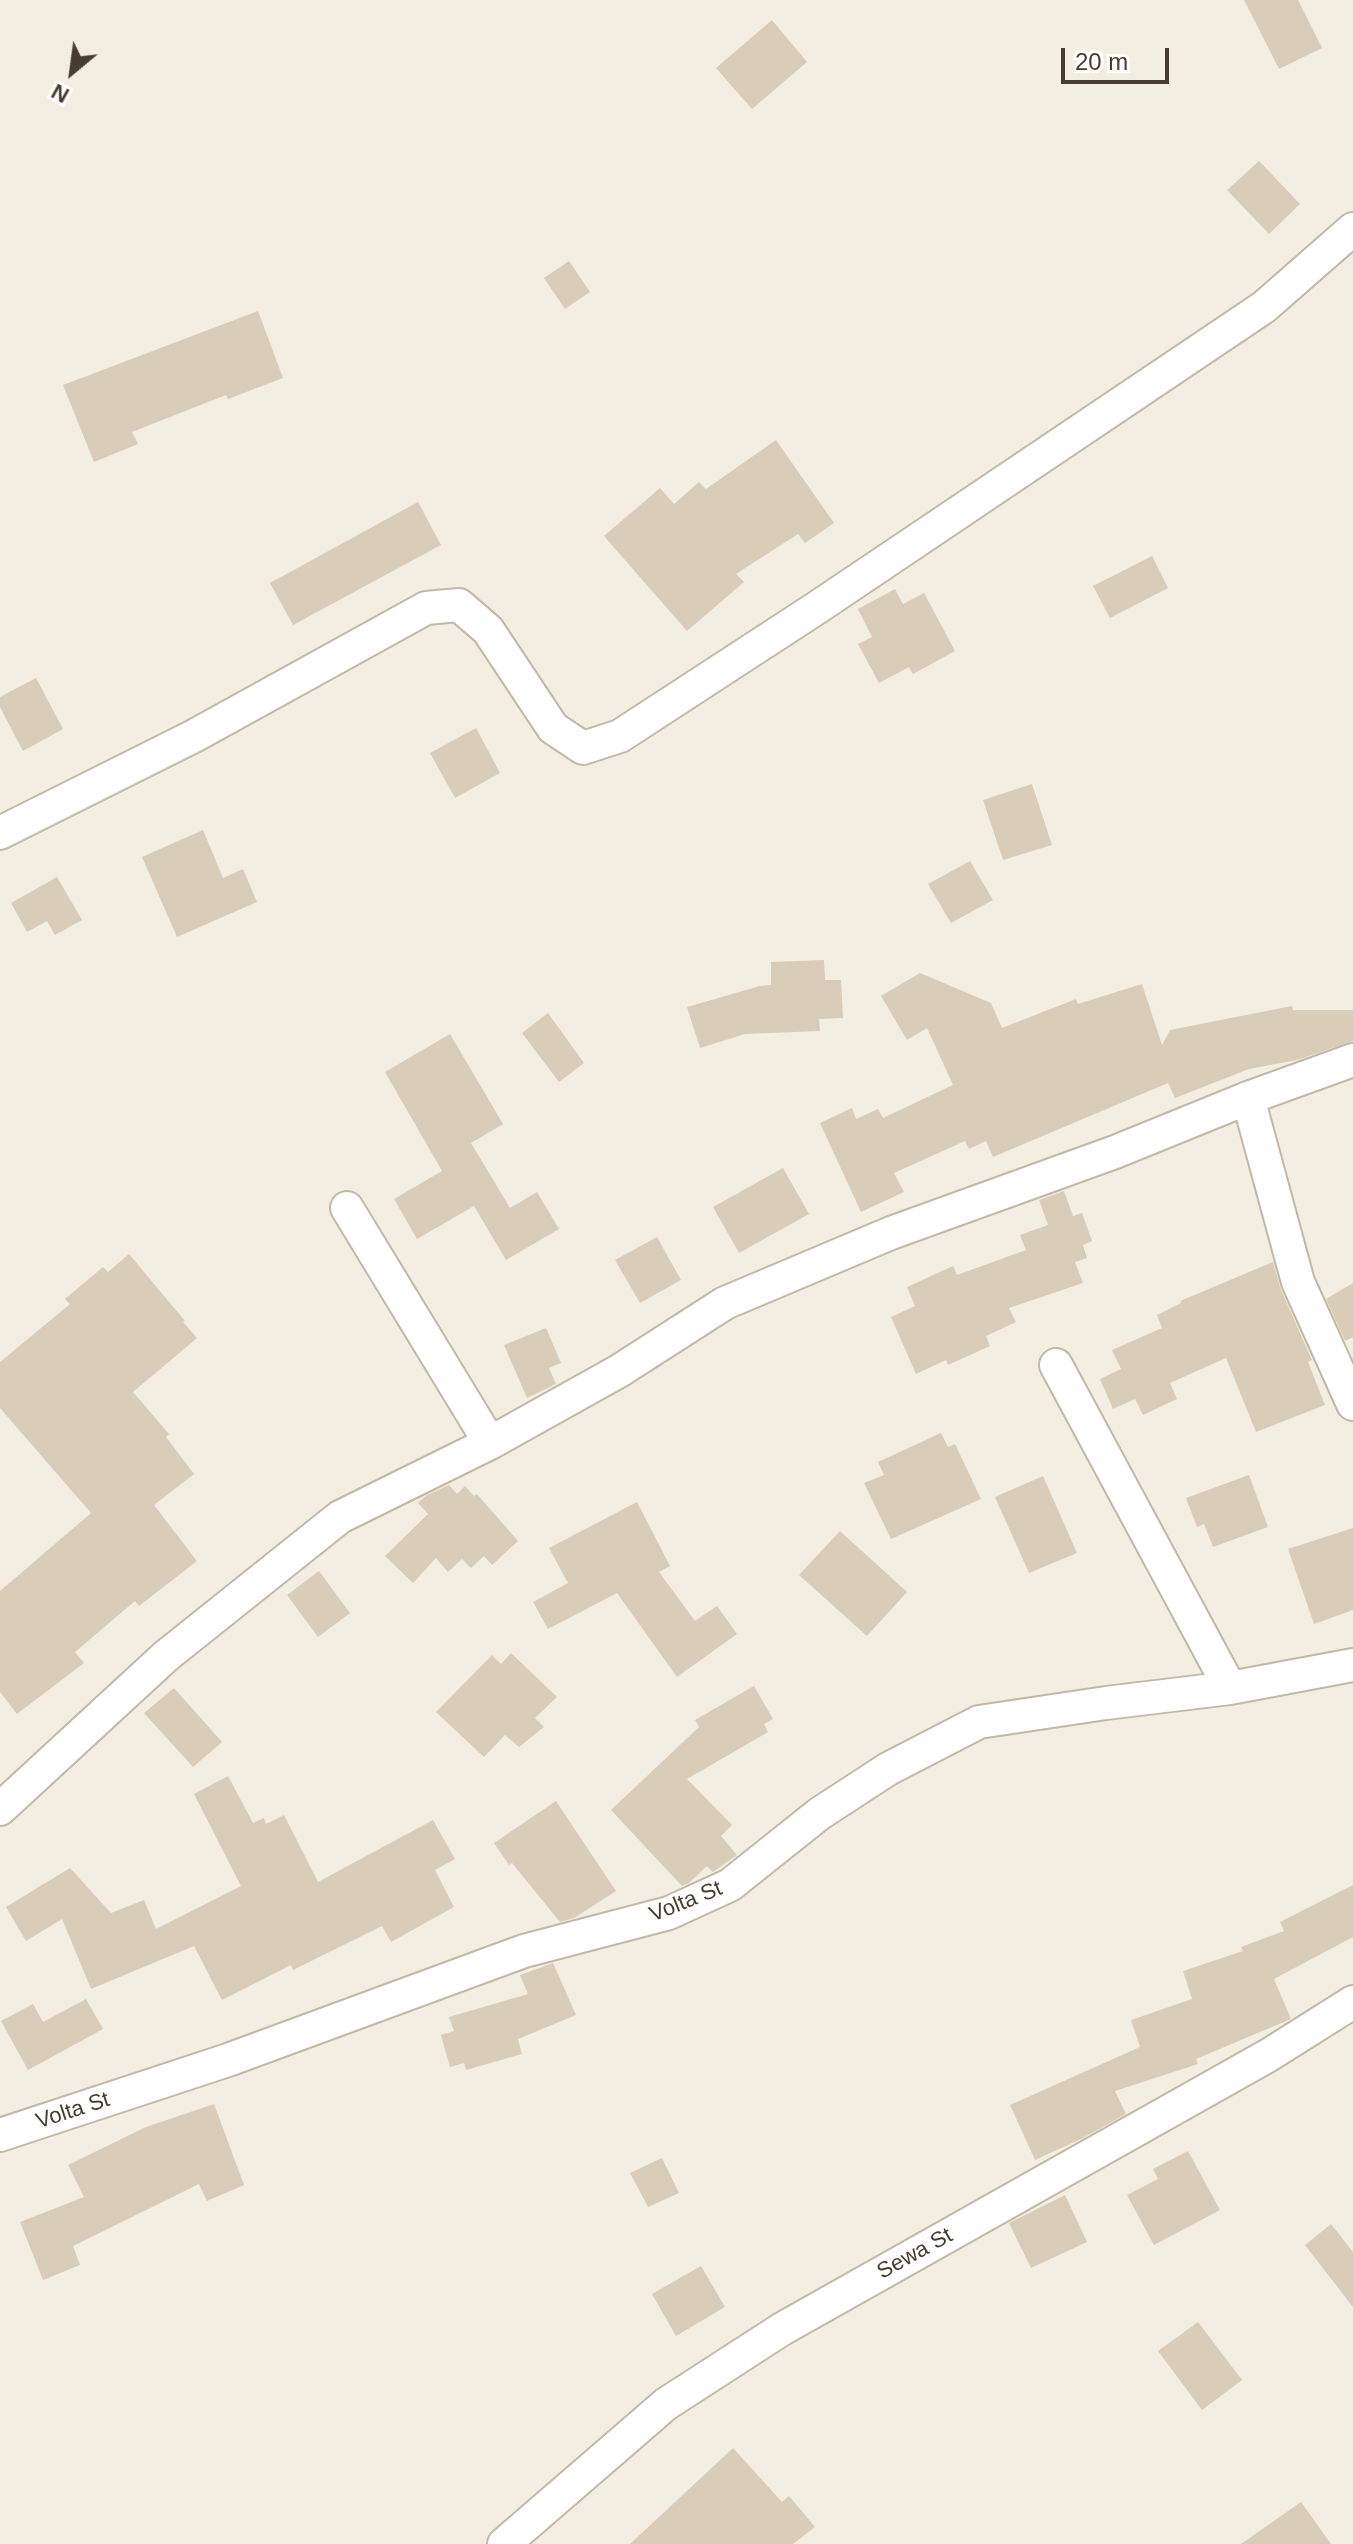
<!DOCTYPE html>
<html>
<head>
<meta charset="utf-8">
<style>
	body { margin:0 }
	#map { position:relative; width:1353px; height:2544px; overflow:hidden; background:#f3eee2; font-family:Arial,sans-serif }
	canvas { display:block }
	.north { position:absolute; left:32px; top:32px; width:80px; height:80px; -webkit-text-stroke:6px #fff; paint-order:stroke; rotate:209deg; font-size:22px; font-weight:700; line-height:32px; text-align:center; color:#453d32 }
	.north::after { content:''; display:block; margin:auto; width:28px; height:36px; background:#453d32; clip-path:polygon(50% 0,100% 100%,50% 72%,0 100%) }
	.scale { position:absolute; left:1061px; top:48px; width:108px; height:36px; box-sizing:border-box; border:4px solid #453d32; border-top:0; padding-left:10px; font-size:24px; line-height:28px; white-space:nowrap; color:#453d32; -webkit-text-stroke:6px #fff; paint-order:stroke }
</style>
</head>
<body>
<div id="map">
<canvas width="1353" height="2544"></canvas>
<div class="north">N</div>
<div class="scale">20 m</div>
</div>
<script>
const g = document.querySelector('canvas').getContext('2d');
g.lineJoin = 'round';
function fill(path, color) { g.fillStyle = color; g.fill(path, 'evenodd'); }
const shape = rows => new Path2D(rows.map(r => 'M' + r).join(''));
function stroke(path, color, width, dash) { g.strokeStyle = color; g.lineWidth = width; g.lineCap = dash ? 'butt' : 'round'; g.setLineDash(dash || []); g.stroke(path); }
function label(font, color, halo, rows, align = 'center') {
  g.font = font + ' Arial,sans-serif'; g.lineWidth = 6; g.setLineDash([]); g.textBaseline = 'middle'; g.strokeStyle = halo; g.fillStyle = color; for (const [text, x, y, turn = 0] of rows) {
    g.save(); g.translate(x, y); g.rotate((+turn || 0) * Math.PI / 180); g.textAlign = isNaN(turn) ? turn : align; if (halo) g.strokeText(text, 0, 0); g.fillText(text, 0, 0); g.restore();
  }
}
fill(shape([
	[1244,0,1298,0,1322,48,1279,69],
	[772,20,807,62,752,109,716,68],
	[1259,161,1300,204,1269,234,1227,190],
	[569,261,590,292,565,309,544,278],
	[258,311,283,378,228,399,226,395,132,432,138,444,94,462,63,385],
	[776,440,834,523,805,543,798,534,736,574,744,582,687,631,604,536,660,488,674,504,699,482,706,489],
	[418,502,441,545,293,625,270,583],
	[1152,556,1168,588,1110,618,1093,586],
	[895,589,903,604,924,593,955,651,913,674,909,667,879,683,858,644,872,637,858,609],
	[36,678,63,729,23,751,0,707,0,697],
	[476,728,500,773,455,798,430,753],
	[1032,784,1052,845,1003,860,983,800],
	[203,830,223,878,243,869,257,902,177,937,142,857],
	[970,861,993,900,951,923,928,884],
	[57,877,82,920,55,935,47,921,27,932,11,903],
	[824,960,825,980,841,980,843,1018,819,1019,820,1031,745,1034,700,1048,687,1007,760,986,771,985,771,962],
	[920,973,991,1003,1002,1028,1076,999,1078,1004,1142,984,1162,1045,1170,1030,1292,1006,1293,1010,1353,1010,1353,1041,1297,1060,1249,1069,1175,1098,1168,1083,993,1157,986,1141,969,1149,965,1141,894,1173,904,1192,861,1212,820,1123,852,1108,856,1119,878,1109,883,1118,953,1085,927,1028,907,1040,881,996],
	[548,1013,584,1063,559,1082,522,1033],
	[450,1034,503,1124,471,1143,510,1208,537,1192,559,1229,506,1260,474,1206,417,1239,394,1199,442,1171,385,1072],
	[783,1168,809,1214,739,1253,713,1207],
	[1064,1191,1073,1216,1082,1213,1092,1241,1083,1245,1087,1258,1075,1262,1083,1283,1009,1308,1016,1322,986,1336,990,1346,948,1365,946,1360,916,1374,891,1317,915,1306,907,1287,953,1266,957,1275,1026,1250,1020,1235,1048,1225,1039,1200],
	[657,1237,681,1280,640,1303,615,1260],
	[129,1254,185,1321,183,1322,197,1338,133,1392,169,1434,166,1437,194,1474,154,1505,197,1561,139,1606,135,1601,75,1652,84,1663,17,1714,0,1692,0,1591,91,1513,0,1408,0,1362,70,1304,65,1299,103,1267,108,1272],
	[1273,1262,1281,1290,1312,1360,1308,1362,1325,1405,1256,1432,1226,1358,1170,1383,1177,1399,1143,1415,1135,1399,1113,1409,1100,1379,1121,1369,1112,1350,1162,1328,1157,1315,1181,1303,1180,1301],
	[1353,1283,1353,1337,1345,1341,1326,1299],
	[546,1328,561,1363,549,1368,556,1384,527,1398,504,1345],
	[941,1433,948,1447,955,1444,981,1499,891,1539,864,1483,884,1475,878,1462],
	[1249,1475,1268,1527,1213,1547,1204,1524,1197,1527,1186,1498],
	[1043,1476,1077,1553,1029,1573,995,1497],
	[449,1485,457,1494,465,1486,474,1496,477,1494,518,1541,492,1565,484,1556,471,1568,462,1559,448,1572,436,1558,413,1583,385,1556,428,1514,418,1503,427,1495],
	[637,1502,670,1566,659,1572,695,1621,717,1606,737,1634,677,1677,617,1593,548,1629,533,1602,568,1583,549,1548],
	[1353,1528,1353,1610,1314,1624,1288,1549],
	[840,1531,907,1592,867,1636,799,1575],
	[319,1571,350,1613,318,1637,287,1595],
	[511,1653,557,1697,535,1718,544,1727,519,1747,505,1735,484,1757,436,1712,492,1655,501,1664],
	[754,1686,773,1719,764,1724,768,1732,687,1779,732,1825,721,1836,737,1855,713,1872,707,1866,689,1883,682,1886,611,1810,699,1727,695,1720],
	[174,1688,222,1742,193,1767,144,1713],
	[228,1776,253,1823,264,1818,266,1824,284,1815,318,1882,433,1820,455,1859,435,1870,454,1907,391,1942,382,1926,293,1970,291,1965,222,2000,194,1946,91,1989,62,1919,26,1941,6,1907,70,1868,111,1913,144,1900,156,1929,241,1886,194,1794],
	[556,1801,616,1891,574,1918,560,1922,512,1863,509,1865,494,1843],
	[1353,1885,1353,1937,1274,1979,1291,2019,1196,2059,1198,2064,1115,2091,1126,2114,1081,2139,1035,2160,1010,2105,1140,2047,1131,2020,1192,1999,1183,1971,1243,1951,1241,1947,1284,1931,1280,1922],
	[553,1963,576,2015,518,2039,522,2054,466,2070,464,2063,450,2067,441,2035,454,2031,449,2017,528,1994,520,1975],
	[86,1999,103,2029,28,2070,1,2021,33,2004,43,2022],
	[214,2104,244,2185,207,2201,199,2184,73,2246,80,2265,43,2280,20,2222,84,2197,68,2165,146,2127],
	[1188,2151,1220,2210,1154,2245,1127,2195,1158,2179,1153,2169],
	[662,2158,679,2193,648,2207,630,2173],
	[1065,2195,1087,2242,1031,2268,1009,2223],
	[1331,2224,1353,2252,1353,2307,1305,2245],
	[701,2266,725,2307,676,2336,652,2294],
	[1198,2322,1242,2380,1202,2410,1158,2351],
	[733,2448,782,2502,789,2496,815,2527,793,2544,630,2544],
	[1301,2502,1331,2544,1241,2544]
]), '#d9ccb9');
const minor = shape([
	[0,833,194,736,426,608,459,605,488,630,553,728,583,748,620,736,818,607,1264,307,1353,229],
	[1248,1098,1298,1282,1353,1404],
	[347,1208,490,1443],
	[1056,1365,1230,1688],
	[0,1809,166,1656,340,1517,490,1443,619,1371,725,1303,891,1233,1115,1152,1248,1098,1353,1060],
	[0,2135,228,2060,524,1951,669,1913,730,1885,819,1814,888,1769,979,1722,1106,1703,1230,1688,1353,1665],
	[504,2544,666,2404,782,2329,1269,2055,1353,2002]
]);
stroke(minor, '#c2b8a7', 36);
stroke(minor, '#fff', 32);
label('22px', '#453d32', '#fff', [
	["Volta St",686,1902,-22],
	["Volta St",73,2111,-18],
	["Sewa St",915,2254,-29]
]);
</script>
</body>
</html>
